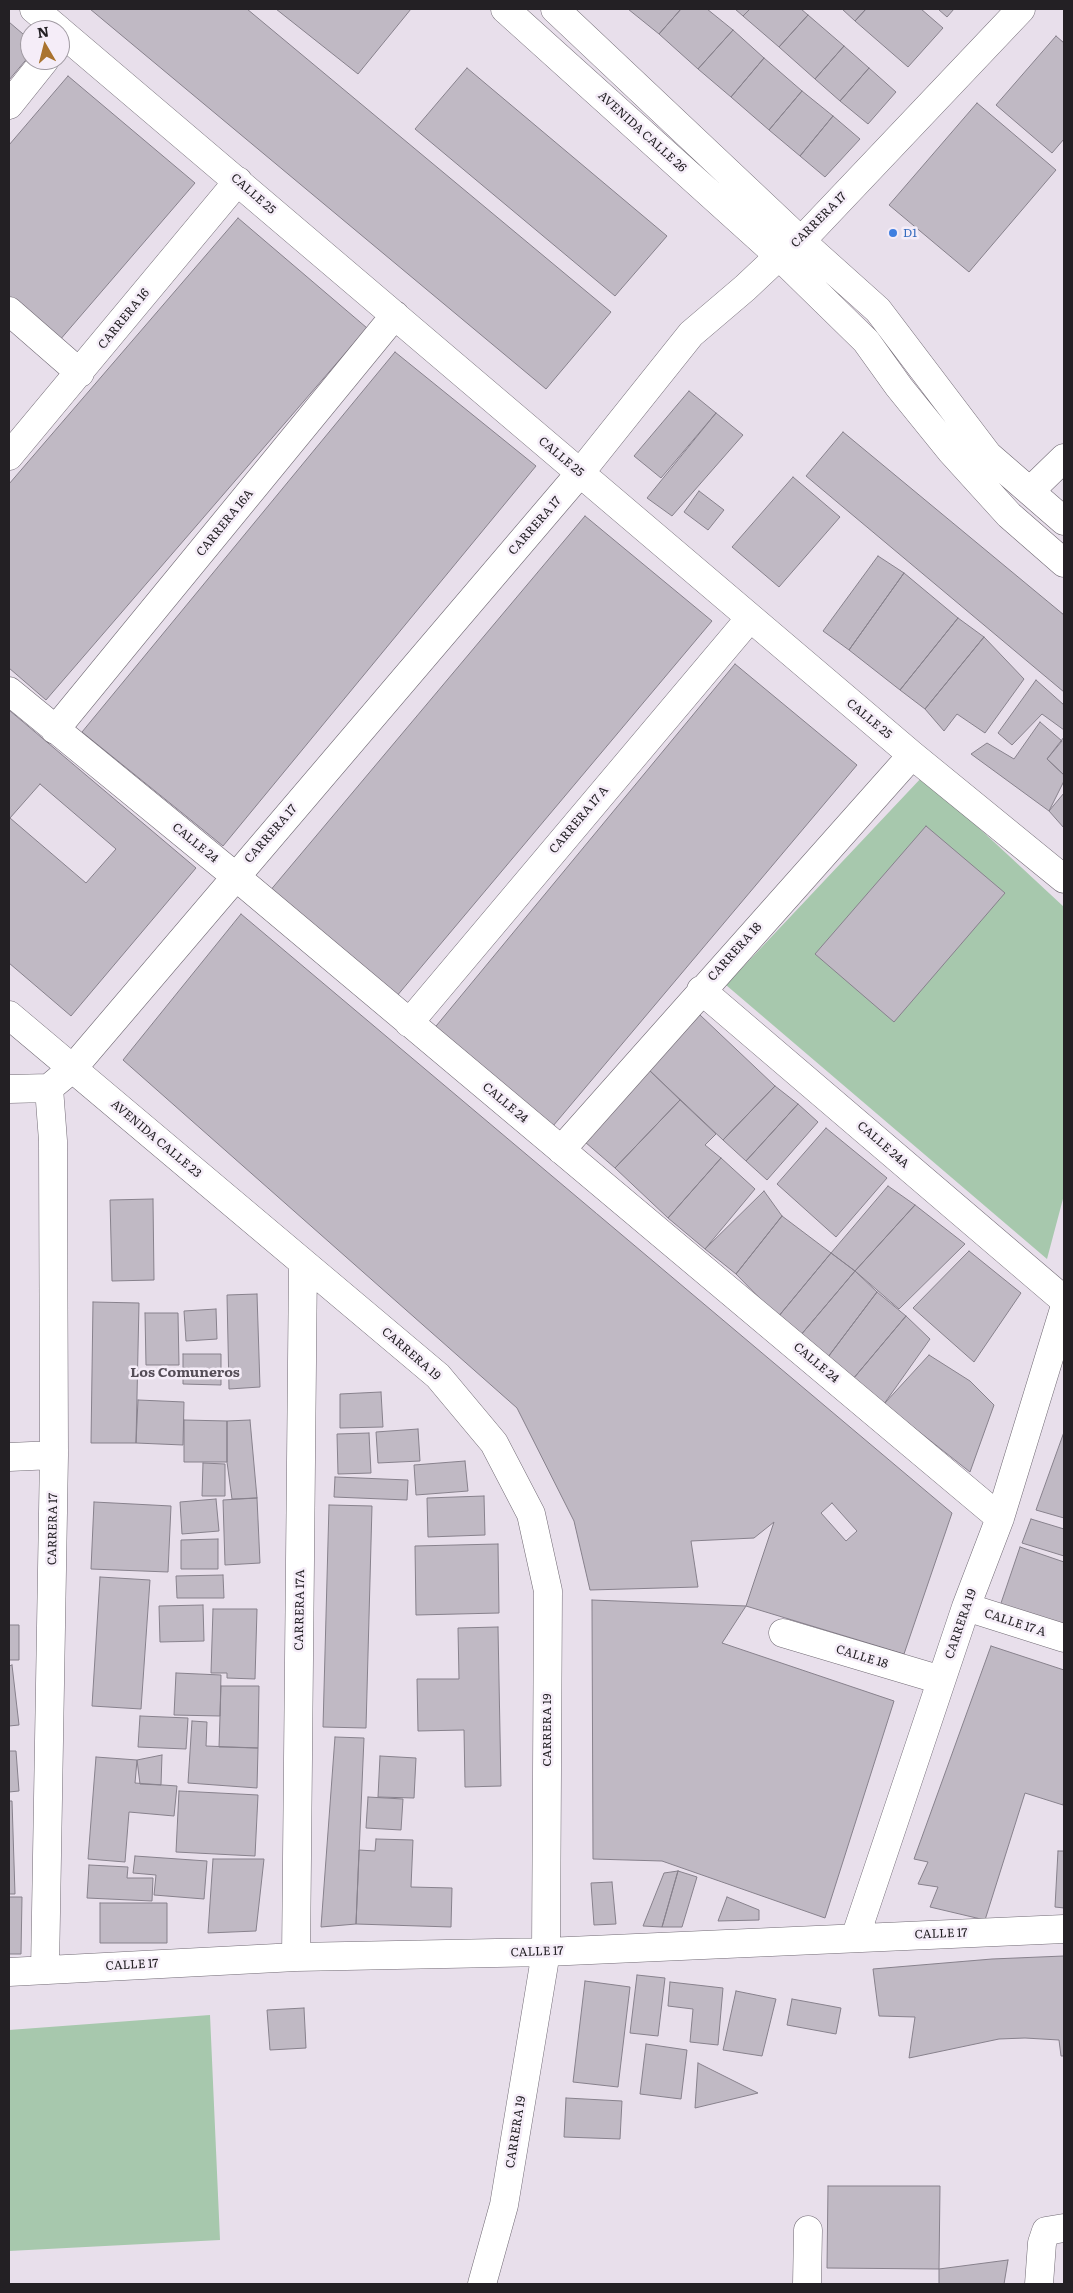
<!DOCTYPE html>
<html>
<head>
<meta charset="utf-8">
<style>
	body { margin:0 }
	#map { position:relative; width:1073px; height:2293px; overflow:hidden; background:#e8dfeb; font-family:Literata,serif }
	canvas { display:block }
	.frame { position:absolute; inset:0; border:10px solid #232024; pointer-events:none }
	.north { position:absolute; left:20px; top:20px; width:50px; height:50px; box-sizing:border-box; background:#f5edf8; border:1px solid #a19ba3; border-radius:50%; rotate:352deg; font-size:14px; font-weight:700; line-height:20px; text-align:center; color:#232024 }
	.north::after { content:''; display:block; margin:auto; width:18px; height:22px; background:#aa732f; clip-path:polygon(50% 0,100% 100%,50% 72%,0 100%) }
</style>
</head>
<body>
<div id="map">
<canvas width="1073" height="2293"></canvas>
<div class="frame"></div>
<div class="north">N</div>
</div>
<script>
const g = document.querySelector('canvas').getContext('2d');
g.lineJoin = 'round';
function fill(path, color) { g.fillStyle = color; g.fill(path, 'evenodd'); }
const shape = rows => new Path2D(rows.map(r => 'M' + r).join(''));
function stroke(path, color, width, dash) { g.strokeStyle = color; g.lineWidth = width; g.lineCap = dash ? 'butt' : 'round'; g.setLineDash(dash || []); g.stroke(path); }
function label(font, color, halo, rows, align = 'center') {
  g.font = font + ' Literata,serif'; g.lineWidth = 5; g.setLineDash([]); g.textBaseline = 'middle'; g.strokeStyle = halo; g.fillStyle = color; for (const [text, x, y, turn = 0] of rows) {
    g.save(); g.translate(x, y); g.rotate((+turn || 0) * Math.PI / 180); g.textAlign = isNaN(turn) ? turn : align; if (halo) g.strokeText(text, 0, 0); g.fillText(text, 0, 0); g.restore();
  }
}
fill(shape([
	[923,776,1064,907,1064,1195,1047,1259,726,985],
	[210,2015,220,2240,9,2251,9,2030]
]), '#a7c8ad');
const building = shape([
	[90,9,247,9,611,312,546,389,90,9],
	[276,9,411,9,358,74,276,9],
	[628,9,681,9,659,34,628,9],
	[681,9,707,9,733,30,698,69,659,34,681,9],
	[735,9,750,9,743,16,735,9],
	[750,9,801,9,808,15,779,47,743,16,750,9],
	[842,9,866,9,855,21,842,9],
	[866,9,921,9,943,28,908,67,855,21,866,9],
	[938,9,954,9,947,17,938,9],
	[808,15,844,46,815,79,779,47,808,15],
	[9,22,30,40,30,55,9,80,9,22],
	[733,30,764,58,731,97,698,69,733,30],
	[1056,36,1064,43,1064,139,1052,153,996,105,1056,36],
	[844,46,869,68,840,101,815,79,844,46],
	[764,58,802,91,769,130,731,97,764,58],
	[467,68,667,236,615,296,415,129,467,68],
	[869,68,896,92,868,124,840,101,869,68],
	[68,76,195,183,59,341,9,298,9,145,68,76],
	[802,91,833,116,800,156,769,130,802,91],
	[977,103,1056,170,969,272,889,205,977,103],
	[833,116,860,139,825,177,800,156,833,116],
	[238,218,367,328,46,700,9,668,9,484,238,218],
	[395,352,536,466,223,846,82,732,395,352],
	[689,391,716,413,661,478,634,456,689,391],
	[716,413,743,435,672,516,647,498,716,413],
	[843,432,1064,615,1064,692,806,476,843,432],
	[793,477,840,517,779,587,732,547,793,477],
	[699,491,724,510,708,530,684,512,699,491],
	[585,516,712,621,396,997,269,892,585,516],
	[878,556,904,573,849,650,823,631,878,556],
	[904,573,958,618,900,690,849,650,904,573],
	[958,618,984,637,925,709,900,690,958,618],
	[984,637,1024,679,985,733,957,714,944,731,925,709,984,637],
	[735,664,857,765,553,1126,432,1031,735,664],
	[1036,680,1064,705,1064,730,1042,714,1012,745,998,733,1036,680],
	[9,710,196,868,71,1016,9,963,9,710],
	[1040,722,1062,741,1047,759,1064,775,1064,781,1049,811,971,754,987,743,1014,759,1040,722],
	[1064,737,1064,775,1047,759,1064,737],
	[40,784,116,849,86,883,10,818,40,784],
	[1064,793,1064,828,1049,811,1064,793],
	[926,826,1005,893,894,1022,815,954,926,826],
	[241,914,952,1513,904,1654,746,1606,774,1522,754,1538,691,1541,698,1587,590,1590,574,1521,517,1408,123,1060,241,914],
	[700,1015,775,1086,723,1140,648,1069,700,1015],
	[648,1069,680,1100,615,1168,585,1142,648,1069],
	[775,1086,798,1104,746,1161,723,1140,775,1086],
	[680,1100,716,1134,705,1145,721,1158,668,1218,615,1168,680,1100],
	[798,1104,818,1122,767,1180,746,1161,798,1104],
	[826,1128,887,1178,836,1237,777,1184,826,1128],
	[721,1158,755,1189,705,1249,668,1218,721,1158],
	[888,1186,915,1205,855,1271,831,1253,888,1186],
	[764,1191,782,1216,736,1274,705,1249,764,1191],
	[153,1199,154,1280,112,1281,110,1200,153,1199],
	[915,1205,965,1244,899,1309,855,1271,915,1205],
	[782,1216,831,1253,778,1317,736,1274,782,1216],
	[969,1251,1021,1293,974,1362,913,1308,969,1251],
	[831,1253,855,1271,800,1336,778,1317,831,1253],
	[855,1271,877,1292,828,1357,800,1336,855,1271],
	[877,1292,906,1316,853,1379,828,1357,877,1292],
	[257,1294,260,1387,229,1389,227,1295,257,1294],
	[93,1302,139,1303,136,1443,91,1443,93,1302],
	[216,1309,217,1339,186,1341,184,1311,216,1309],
	[145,1313,178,1313,179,1365,146,1365,145,1313],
	[906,1316,930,1339,884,1404,853,1379,906,1316],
	[183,1354,221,1354,221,1385,183,1384,183,1354],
	[929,1355,970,1381,994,1405,970,1472,884,1404,929,1355],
	[381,1392,383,1427,340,1428,340,1394,381,1392],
	[138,1400,184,1402,183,1445,136,1443,138,1400],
	[184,1420,227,1421,227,1462,184,1462,184,1420],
	[250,1420,257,1498,232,1499,227,1462,227,1421,250,1420],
	[418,1429,420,1461,378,1463,376,1432,418,1429],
	[1064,1432,1064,1518,1036,1510,1064,1432],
	[369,1433,371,1473,338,1474,337,1434,369,1433],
	[465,1461,468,1491,416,1495,414,1465,465,1461],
	[203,1463,225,1464,225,1496,202,1496,203,1463],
	[335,1477,408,1480,407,1500,334,1497,335,1477],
	[484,1496,485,1535,428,1537,427,1498,484,1496],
	[257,1498,260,1563,225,1565,223,1500,257,1498],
	[216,1499,219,1531,182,1534,180,1502,216,1499],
	[94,1502,171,1506,168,1572,91,1569,94,1502],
	[832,1503,857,1531,846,1541,821,1513,832,1503],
	[329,1505,372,1506,366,1728,323,1727,329,1505],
	[1031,1519,1064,1529,1064,1556,1022,1543,1031,1519],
	[218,1539,218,1569,181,1569,181,1540,218,1539],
	[498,1544,499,1613,416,1615,415,1546,498,1544],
	[1020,1547,1064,1562,1064,1629,999,1609,1020,1547],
	[223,1575,224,1598,177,1598,176,1576,223,1575],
	[100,1577,150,1580,141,1709,92,1706,100,1577],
	[592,1600,746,1606,722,1643,894,1701,825,1918,662,1861,593,1859,592,1600],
	[203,1605,204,1641,160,1642,159,1606,203,1605],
	[213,1609,257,1609,255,1679,227,1678,227,1673,211,1673,213,1609],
	[9,1625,19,1625,19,1660,9,1660,9,1625],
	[498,1627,501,1786,465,1787,464,1730,418,1731,417,1679,459,1679,458,1628,498,1627],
	[991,1646,1064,1670,1064,1800,1063,1805,1025,1793,985,1920,930,1907,938,1887,918,1884,928,1862,914,1859,991,1646],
	[12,1665,19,1725,9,1726,9,1666,12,1665],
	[176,1673,221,1675,220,1716,174,1715,176,1673],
	[221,1686,259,1686,258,1748,219,1747,221,1686],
	[140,1716,188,1718,186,1749,138,1747,140,1716],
	[192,1721,207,1722,206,1746,258,1748,257,1788,188,1783,192,1721],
	[335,1737,364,1738,356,1924,321,1927,335,1737],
	[9,1751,16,1751,19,1791,9,1792,9,1751],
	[162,1755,161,1785,140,1784,137,1760,162,1755],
	[380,1756,416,1758,414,1798,378,1797,380,1756],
	[96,1757,137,1760,135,1783,177,1786,174,1816,129,1812,125,1862,88,1859,96,1757],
	[179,1791,258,1795,255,1856,176,1852,179,1791],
	[368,1797,403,1799,401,1830,366,1828,368,1797],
	[9,1801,12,1801,15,1894,9,1894,9,1801],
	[376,1839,413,1840,411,1887,452,1888,451,1927,356,1924,359,1850,375,1851,376,1839],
	[1058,1851,1064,1851,1064,1908,1055,1907,1058,1851],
	[135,1856,207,1861,204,1899,154,1895,156,1875,133,1873,135,1856],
	[213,1859,264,1859,256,1931,208,1933,213,1859],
	[89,1865,128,1867,127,1878,153,1878,152,1901,87,1898,89,1865],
	[678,1871,662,1927,643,1926,664,1873,678,1871],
	[678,1871,697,1877,682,1927,662,1927,678,1871],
	[612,1882,616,1924,594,1925,591,1883,612,1882],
	[9,1897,22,1897,21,1954,9,1954,9,1897],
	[727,1897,759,1910,759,1920,718,1921,727,1897],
	[100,1903,167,1903,167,1943,100,1943,100,1903],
	[1064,1956,1064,2056,1061,2056,1059,2040,1025,2038,999,2039,909,2058,915,2017,879,2016,873,1969,992,1959,1064,1956],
	[637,1975,665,1978,658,2036,630,2033,637,1975],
	[585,1981,630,1987,618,2087,573,2082,585,1981],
	[670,1982,723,1988,718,2045,690,2042,693,2009,668,2006,670,1982],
	[736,1991,776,1999,762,2056,723,2050,736,1991],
	[792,1999,841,2008,836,2034,787,2025,792,1999],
	[304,2008,306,2048,270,2050,267,2010,304,2008],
	[646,2044,687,2050,681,2099,640,2094,646,2044],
	[698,2063,758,2093,695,2108,698,2063],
	[566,2098,622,2101,620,2139,564,2137,566,2098],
	[828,2186,940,2186,939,2269,827,2268,828,2186],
	[1008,2260,1004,2284,939,2284,939,2269,1008,2260]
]);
fill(building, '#c0b9c4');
stroke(building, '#87818c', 1);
const minor = shape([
	[34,9,59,30],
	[505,9,779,256,866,341,899,387,950,450,1009,515,1064,563],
	[555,9,801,241,878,310,988,455,1064,521],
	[60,31,912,755,1064,879],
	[9,105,45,60],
	[9,311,80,373],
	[9,456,238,181],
	[1030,491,1064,458],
	[9,691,235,876,1000,1518],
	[55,730,395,315],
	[701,990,1064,1300],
	[9,1015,438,1376,494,1443,531,1514,548,1591,546,1952,504,2205,482,2284],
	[409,1023,750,618],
	[9,1089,49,1088,73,1068,580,473,691,334,745,288,779,256,801,241,1021,9],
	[561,1150,912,755],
	[9,1457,54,1455],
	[966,1607,1064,1638],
	[783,1633,941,1680],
	[855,1938,966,1607,1000,1518,1064,1309],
	[296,1957,303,1263],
	[45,1970,54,1455,53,1141,49,1088],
	[9,1972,296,1957,546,1952,1064,1929],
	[807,2284,808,2230],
	[1039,2284,1042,2243,1046,2231,1064,2228]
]);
stroke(minor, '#716a74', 29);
stroke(minor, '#fff', 28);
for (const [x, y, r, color] of [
	[893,233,5,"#3f7fe0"]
]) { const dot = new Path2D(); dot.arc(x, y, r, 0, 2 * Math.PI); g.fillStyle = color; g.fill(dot); stroke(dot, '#f5edf8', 2); }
label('12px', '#232024', '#f5edf8', [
	["AVENIDA CALLE 26",642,132,42],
	["CALLE 25",253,194,41],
	["CARRERA 17",819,220,-45],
	["CARRERA 16",124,319,-51],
	["CALLE 25",561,457,40],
	["CARRERA 16A",225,523,-51],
	["CARRERA 17",535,526,-49],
	["CALLE 25",869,719,40],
	["CARRERA 17 A",579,820,-50],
	["CARRERA 17",271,834,-49],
	["CALLE 24",195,843,39],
	["CARRERA 18",735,952,-48],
	["CALLE 24",505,1103,40],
	["AVENIDA CALLE 23",156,1139,40],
	["CALLE 24A",883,1145,41],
	["CARRERA 19",411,1354,41],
	["CALLE 24",816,1363,40],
	["CARRERA 17",53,1529,-89],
	["CARRERA 17A",300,1610,-89],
	["CALLE 17 A",1015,1623,18],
	["CARRERA 19",961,1624,-71],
	["CALLE 18",862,1657,17],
	["CARRERA 19",547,1730,-90],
	["CALLE 17",941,1934,-2],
	["CALLE 17",537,1952,-2],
	["CALLE 17",132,1965,-3],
	["CARRERA 19",516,2132,-81]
]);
label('12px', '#366cbe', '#f5edf8', [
	["D1",903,233]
], 'left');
label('bold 14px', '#544d57', '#f5edf8', [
	["Los Comuneros",185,1373]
]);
</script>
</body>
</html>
